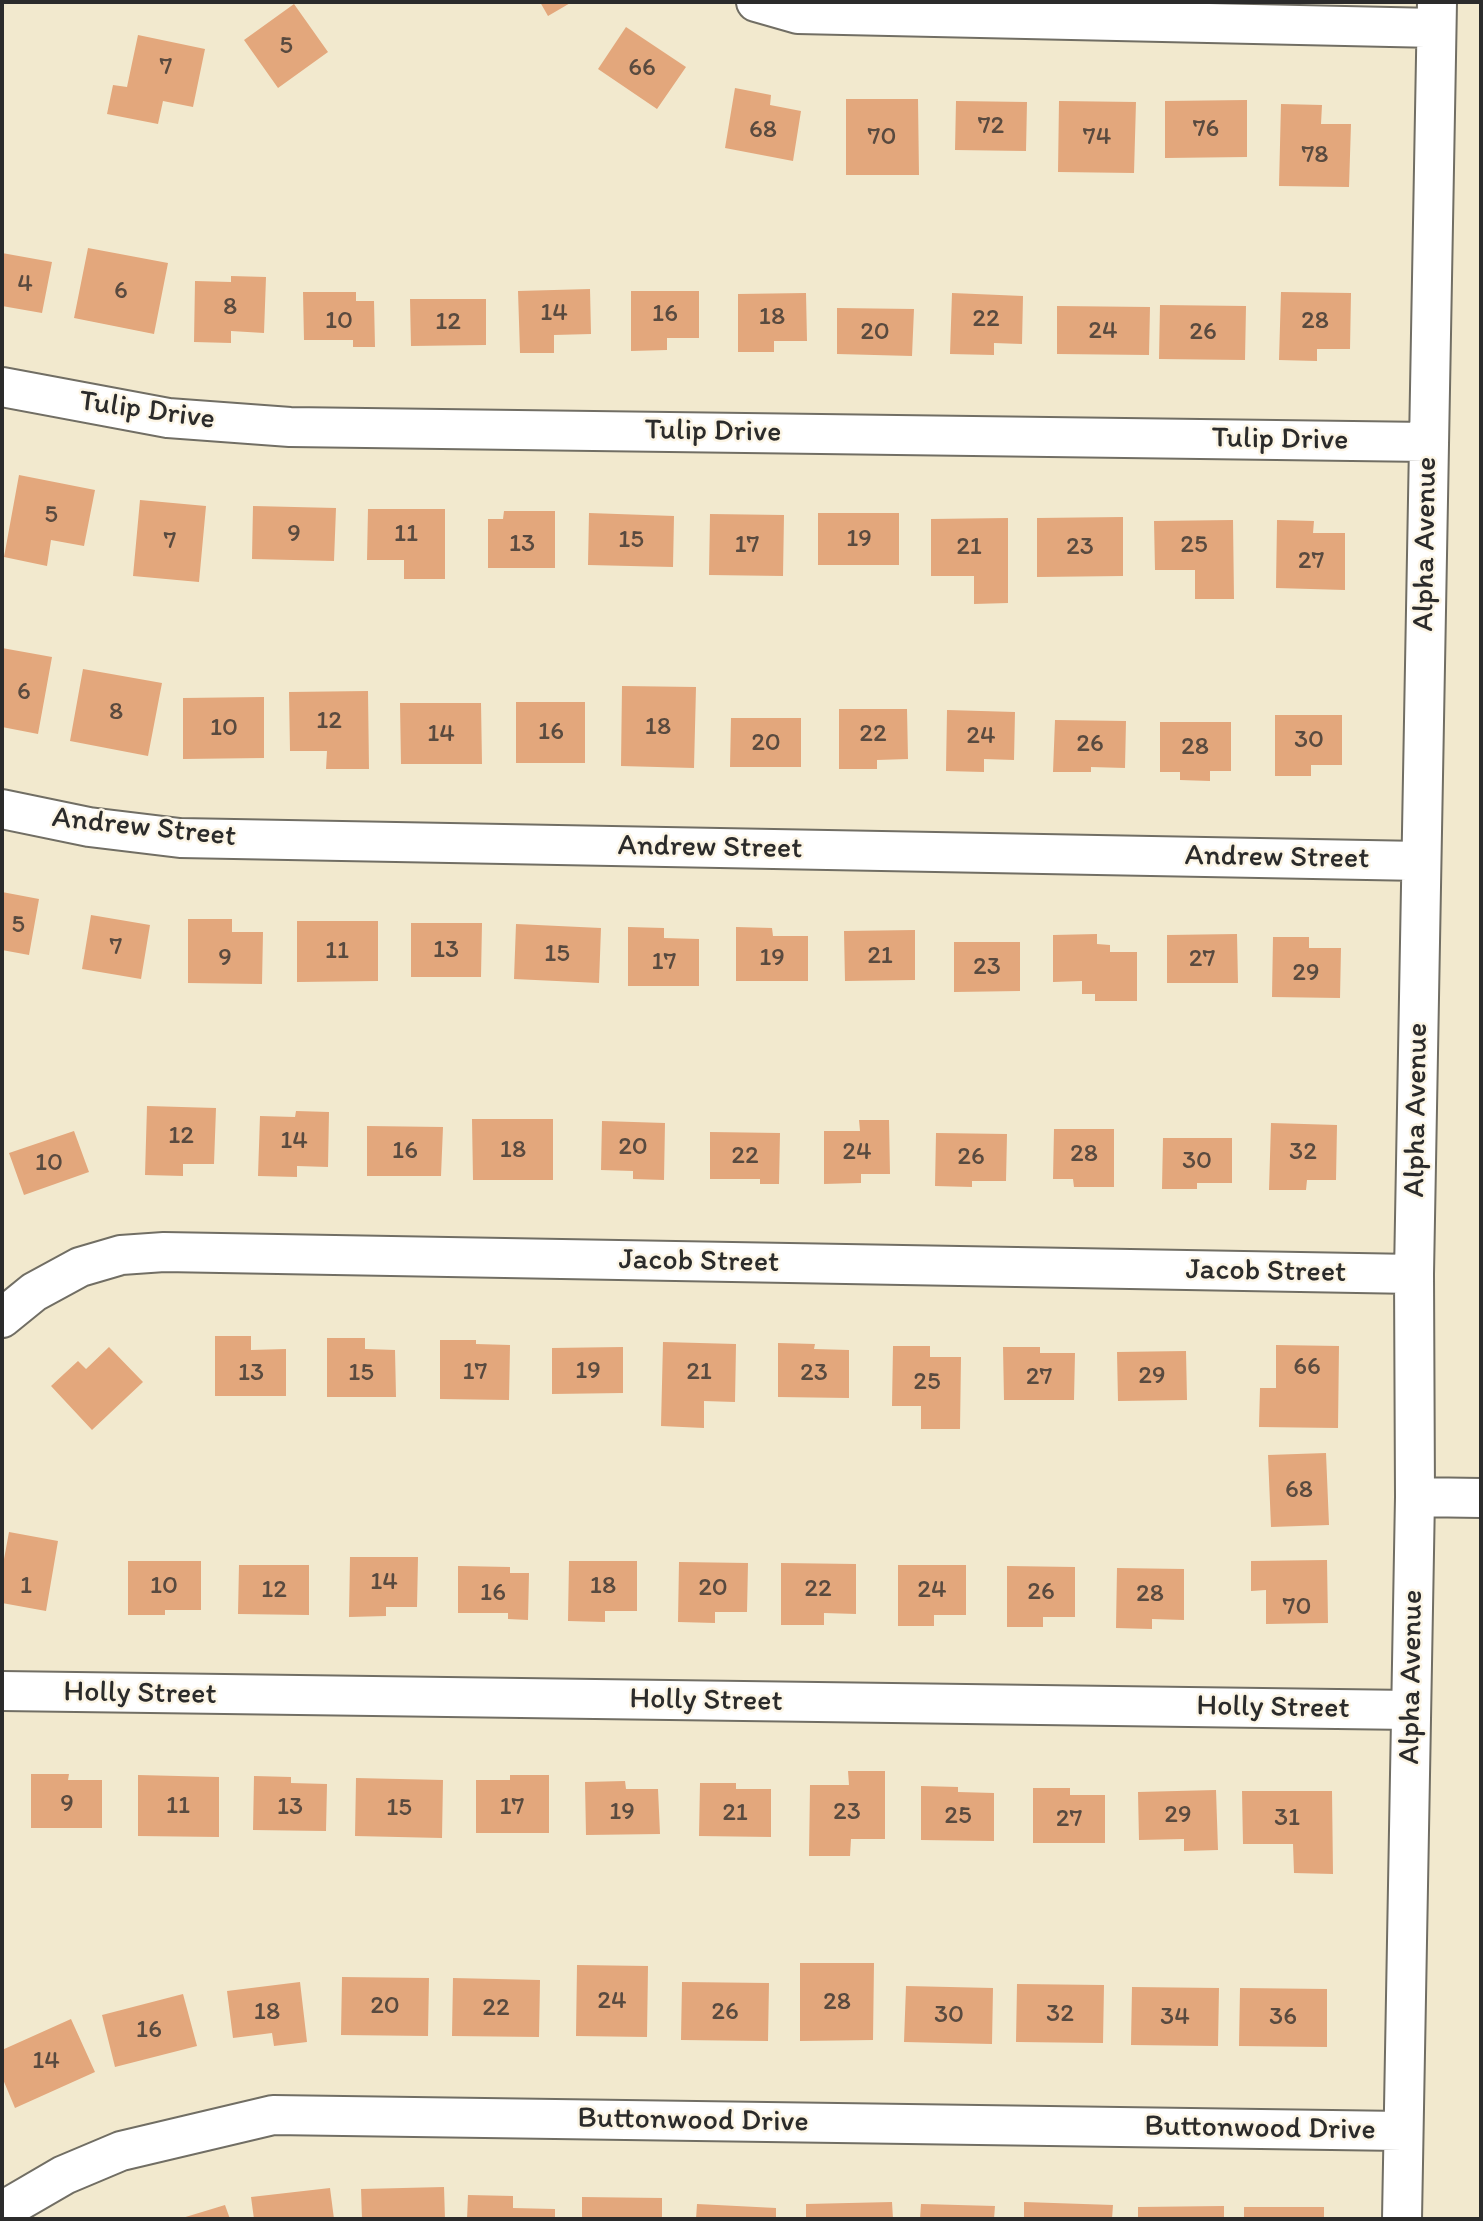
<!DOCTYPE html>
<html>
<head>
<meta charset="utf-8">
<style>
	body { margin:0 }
	#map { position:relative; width:1483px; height:2221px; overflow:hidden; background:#f2e9ce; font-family:Itim,sans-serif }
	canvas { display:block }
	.frame { position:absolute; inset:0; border:4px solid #2b2b2b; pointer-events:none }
</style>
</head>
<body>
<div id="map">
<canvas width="1483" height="2221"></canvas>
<div class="frame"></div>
</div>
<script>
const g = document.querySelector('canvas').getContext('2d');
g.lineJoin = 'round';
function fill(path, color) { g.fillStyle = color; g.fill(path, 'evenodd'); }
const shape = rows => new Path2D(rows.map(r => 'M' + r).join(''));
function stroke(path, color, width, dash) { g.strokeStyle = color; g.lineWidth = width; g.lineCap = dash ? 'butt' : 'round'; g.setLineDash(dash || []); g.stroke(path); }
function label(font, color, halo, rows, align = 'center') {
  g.font = font + ' Itim,sans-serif'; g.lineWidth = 5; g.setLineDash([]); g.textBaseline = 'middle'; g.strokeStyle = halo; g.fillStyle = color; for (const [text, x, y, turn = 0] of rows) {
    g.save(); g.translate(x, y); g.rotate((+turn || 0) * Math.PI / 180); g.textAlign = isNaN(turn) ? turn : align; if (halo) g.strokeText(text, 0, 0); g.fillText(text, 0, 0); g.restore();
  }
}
fill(shape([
	[540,2,572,2,548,16],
	[294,4,328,52,278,88,244,40],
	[626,27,686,67,657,109,598,69],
	[138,35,205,49,193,107,163,101,158,124,107,114,113,85,127,87],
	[735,88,771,95,770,105,801,111,793,161,725,148],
	[846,99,918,99,919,175,846,175],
	[1247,100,1247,157,1165,158,1165,101],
	[956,101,1027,102,1026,151,955,150],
	[1059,101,1136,102,1134,173,1058,172],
	[1281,104,1322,105,1321,124,1351,124,1349,187,1279,186],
	[88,248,168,263,154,334,74,318],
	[2,253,52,262,42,313,2,306],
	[231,276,266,277,264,333,231,331,231,343,194,342,195,281,231,282],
	[590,289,591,334,554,335,554,353,520,353,518,291],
	[631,291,699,291,699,338,667,338,667,350,631,351],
	[303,292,356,292,356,301,374,301,375,347,353,347,353,340,304,340],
	[1281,292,1351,293,1350,349,1317,349,1317,361,1279,360],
	[806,293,807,341,774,341,774,352,738,352,738,294],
	[952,293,1023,296,1022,344,994,343,994,355,950,354],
	[410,299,486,299,486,345,411,346],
	[1160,305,1246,306,1245,360,1159,359],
	[1057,306,1150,307,1149,355,1057,354],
	[837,308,914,309,912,356,837,354],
	[19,475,95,490,84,546,51,540,47,566,4,557],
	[140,500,206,506,199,582,133,576],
	[253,506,336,508,334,561,252,559],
	[368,509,445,509,445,579,404,579,404,560,367,560],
	[504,511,555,511,555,568,488,568,488,519,503,519],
	[589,513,674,516,673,567,588,565],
	[818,513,899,513,899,565,818,565],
	[710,514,784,515,783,576,709,575],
	[1123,517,1123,576,1037,577,1037,518],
	[1008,518,1008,603,974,604,974,576,931,576,931,519],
	[1233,520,1234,599,1195,599,1195,570,1155,570,1154,521],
	[1277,520,1314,521,1313,533,1345,533,1345,590,1276,588],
	[2,648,52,657,38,734,2,727],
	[83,669,162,683,148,756,70,741],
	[622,686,696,687,694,768,621,766],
	[368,691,369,769,326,769,327,751,290,751,289,692],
	[264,697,264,758,183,759,183,698],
	[516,702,585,702,585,763,516,763],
	[400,703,481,703,482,764,401,764],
	[839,709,907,709,908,759,877,760,877,769,839,769],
	[947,710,1015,712,1014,760,984,759,984,772,946,771],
	[1275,715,1342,715,1342,765,1311,765,1311,776,1275,776],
	[731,718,801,718,801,767,730,767],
	[1055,720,1126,721,1125,768,1091,767,1091,772,1053,772],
	[1160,722,1231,722,1231,771,1210,771,1210,781,1180,780,1180,772,1160,772],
	[2,892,39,899,29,955,2,950],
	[91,915,150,925,141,979,82,969],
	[188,919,232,919,232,932,263,932,262,984,188,983],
	[297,921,378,921,378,981,297,982],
	[411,923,482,923,481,977,411,977],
	[516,924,601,928,599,983,514,979],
	[628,927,664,928,664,938,699,939,699,986,628,986],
	[736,927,772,928,773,936,808,936,808,981,736,981],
	[915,930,915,980,845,981,844,931],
	[1097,934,1097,944,1110,945,1110,952,1137,952,1137,1001,1095,1001,1095,994,1082,994,1082,981,1053,982,1053,935],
	[1237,934,1238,983,1167,983,1167,935],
	[1273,937,1309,937,1309,948,1341,948,1340,998,1272,997],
	[954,942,1020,942,1020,991,954,992],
	[147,1106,216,1108,214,1164,183,1164,183,1176,145,1175],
	[296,1111,329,1112,328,1167,297,1166,297,1177,258,1176,260,1116,295,1117],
	[472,1119,553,1119,553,1180,473,1180],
	[859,1120,889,1120,890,1174,861,1174,861,1183,824,1184,824,1131,860,1131],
	[602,1121,665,1123,664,1180,633,1179,633,1171,601,1170],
	[1271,1123,1337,1125,1336,1180,1307,1180,1306,1190,1269,1190],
	[367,1126,443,1127,441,1176,367,1176],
	[1054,1129,1114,1129,1114,1187,1074,1187,1073,1179,1053,1179],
	[74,1131,89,1172,24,1195,9,1153],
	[710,1132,780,1133,779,1184,760,1184,760,1179,710,1179],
	[936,1133,1007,1134,1006,1181,972,1181,972,1187,935,1186],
	[1163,1138,1232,1138,1232,1183,1197,1183,1197,1189,1162,1189],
	[215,1336,251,1336,251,1350,286,1349,286,1396,215,1396],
	[327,1338,365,1338,365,1349,395,1350,396,1397,327,1397],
	[440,1340,476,1340,476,1344,510,1345,509,1400,440,1399],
	[663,1342,736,1344,735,1402,704,1401,704,1428,661,1426],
	[778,1343,815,1344,814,1349,849,1350,849,1398,778,1397],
	[1276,1345,1339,1346,1338,1428,1259,1427,1260,1388,1276,1388],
	[893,1346,930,1346,930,1357,961,1357,960,1429,921,1429,921,1406,892,1406],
	[109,1347,143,1382,92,1430,51,1386,78,1361,86,1369],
	[623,1347,623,1393,552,1394,552,1348],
	[1003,1347,1040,1347,1040,1353,1075,1353,1074,1400,1004,1400],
	[1186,1351,1187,1400,1118,1401,1117,1352],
	[1326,1453,1329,1525,1271,1527,1268,1455],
	[9,1532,58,1541,46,1611,2,1603,2,1570],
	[350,1557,418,1557,417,1607,386,1607,386,1616,349,1617],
	[1327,1560,1328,1623,1266,1624,1266,1590,1251,1591,1251,1561],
	[128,1561,201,1561,201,1610,165,1610,165,1615,128,1615],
	[569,1561,637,1561,637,1611,605,1611,605,1622,568,1621],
	[679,1562,748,1563,747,1612,715,1612,715,1623,678,1622],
	[781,1563,856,1564,856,1614,824,1613,824,1625,781,1625],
	[239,1565,309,1565,309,1615,238,1614],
	[898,1565,966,1565,966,1615,934,1615,934,1626,898,1626],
	[458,1566,510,1567,510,1573,529,1573,528,1620,508,1619,508,1613,458,1613],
	[1007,1566,1075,1567,1075,1617,1043,1617,1043,1627,1007,1627],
	[1117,1568,1184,1569,1184,1620,1152,1619,1152,1629,1116,1628],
	[848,1771,885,1771,885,1839,851,1839,850,1856,809,1856,810,1785,849,1785],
	[31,1774,69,1774,68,1780,102,1780,102,1828,31,1828],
	[138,1775,219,1777,219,1837,138,1836],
	[510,1775,549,1775,549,1833,476,1833,476,1780,510,1780],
	[254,1776,291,1777,291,1783,327,1784,326,1831,253,1830],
	[356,1778,443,1780,442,1838,355,1836],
	[625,1781,626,1789,658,1789,660,1834,586,1835,585,1782],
	[700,1783,736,1783,736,1789,771,1789,771,1837,699,1836],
	[921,1786,958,1787,958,1792,994,1793,994,1841,921,1840],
	[1033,1788,1070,1788,1070,1795,1105,1795,1105,1843,1033,1843],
	[1216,1790,1218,1850,1184,1851,1184,1839,1139,1840,1138,1792],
	[1242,1791,1332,1791,1333,1874,1294,1873,1293,1844,1243,1844],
	[800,1963,874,1963,873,2040,800,2041],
	[577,1965,648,1966,647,2037,576,2036],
	[342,1977,429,1978,428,2036,341,2035],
	[453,1978,540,1980,539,2037,452,2036],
	[300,1982,307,2042,274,2046,272,2033,233,2038,227,1991],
	[682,1982,769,1983,768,2041,681,2040],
	[1017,1984,1104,1985,1103,2043,1016,2042],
	[906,1986,993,1988,992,2044,904,2042],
	[1132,1987,1219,1988,1218,2046,1131,2045],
	[1240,1988,1327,1989,1327,2047,1239,2046],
	[183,1994,197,2046,115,2067,102,2015],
	[71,2019,95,2072,15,2108,2,2077,2,2050],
	[444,2187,445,2219,362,2219,361,2189],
	[330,2188,334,2219,254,2219,251,2197],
	[468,2195,513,2196,513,2208,555,2209,555,2219,467,2219],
	[582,2197,662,2198,662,2219,582,2219],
	[892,2202,893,2219,806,2219,806,2204],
	[1024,2202,1113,2205,1112,2219,1024,2219],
	[697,2204,776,2208,776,2219,696,2219],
	[921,2204,995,2206,994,2219,920,2219],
	[225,2205,230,2219,179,2219],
	[1224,2206,1224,2219,1138,2219,1138,2207],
	[1244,2207,1324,2207,1324,2219,1244,2219]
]), '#e3a77c');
const street = shape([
	[756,2,798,14,1436,28],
	[2,387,168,418,290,427,1428,442],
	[2,809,89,827,180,838,1421,861],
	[2,1318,34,1292,80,1267,121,1255,164,1252,1414,1274],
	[1415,1497,1481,1498],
	[2,1691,1411,1710],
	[2,2211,64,2175,121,2151,273,2115,1402,2131],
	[1402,2219,1415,1497,1414,1274,1437,2]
]);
stroke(street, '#716e64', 42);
stroke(street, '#fff', 38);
label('26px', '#594a3f', null, [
	["5",286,46],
	["7",166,67],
	["66",642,68],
	["72",991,126],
	["76",1206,129],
	["68",763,130],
	["70",882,137],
	["74",1097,137],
	["78",1315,155],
	["4",25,284],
	["6",121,291],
	["8",230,307],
	["14",554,313],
	["16",665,314],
	["18",772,317],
	["22",986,319],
	["10",339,321],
	["28",1315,321],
	["12",448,322],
	["24",1103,331],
	["20",875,332],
	["26",1203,332],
	["5",51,515],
	["9",294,534],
	["11",406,534],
	["19",859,539],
	["15",631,540],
	["7",170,541],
	["13",522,544],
	["17",747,545],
	["25",1194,545],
	["21",969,547],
	["23",1080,547],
	["27",1311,561],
	["6",24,692],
	["8",116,712],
	["12",329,721],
	["18",658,727],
	["10",224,728],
	["16",551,732],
	["14",441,734],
	["22",873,734],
	["24",981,736],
	["30",1309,740],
	["20",766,743],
	["26",1090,744],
	["28",1195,747],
	["5",18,925],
	["7",116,947],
	["13",446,950],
	["11",337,951],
	["15",557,954],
	["21",880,956],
	["9",225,958],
	["19",772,958],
	["27",1202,959],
	["17",664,962],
	["23",987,967],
	["29",1306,973],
	["12",181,1136],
	["14",294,1141],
	["20",633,1147],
	["18",513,1150],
	["16",405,1151],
	["24",857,1152],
	["32",1303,1152],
	["28",1084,1154],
	["22",745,1156],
	["26",971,1157],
	["30",1197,1161],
	["10",49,1163],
	["66",1307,1367],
	["19",588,1371],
	["17",475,1372],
	["21",699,1372],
	["13",251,1373],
	["15",361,1373],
	["23",814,1373],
	["29",1152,1376],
	["27",1039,1377],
	["25",927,1382],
	["68",1299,1490],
	["14",384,1582],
	["1",26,1586],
	["10",164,1586],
	["18",603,1586],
	["20",713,1588],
	["22",818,1589],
	["12",274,1590],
	["24",932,1590],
	["26",1041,1592],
	["16",493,1593],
	["28",1150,1594],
	["70",1297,1607],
	["9",67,1804],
	["11",178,1806],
	["13",290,1807],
	["17",512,1807],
	["15",399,1808],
	["19",622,1812],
	["23",847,1812],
	["21",735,1813],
	["29",1178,1815],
	["25",958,1816],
	["31",1287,1818],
	["27",1069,1819],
	["24",612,2001],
	["28",837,2002],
	["20",385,2006],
	["22",496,2008],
	["18",267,2012],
	["26",725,2012],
	["32",1060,2014],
	["30",949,2015],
	["34",1175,2017],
	["36",1283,2017],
	["16",149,2030],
	["14",46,2061]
]);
label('30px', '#2b2b2b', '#fcf5e5', [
	["Tulip Drive",147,411,8],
	["Tulip Drive",713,432,1],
	["Tulip Drive",1280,440,1],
	["Alpha Avenue",1426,544,-89],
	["Andrew Street",144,828,6],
	["Andrew Street",710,848,1],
	["Andrew Street",1277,858,1],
	["Alpha Avenue",1417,1110,-89],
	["Jacob Street",699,1262,1],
	["Jacob Street",1266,1272,1],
	["Alpha Avenue",1412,1677,-89],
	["Holly Street",140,1694,1],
	["Holly Street",706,1701,1],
	["Holly Street",1273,1708,1],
	["Buttonwood Drive",693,2121,1],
	["Buttonwood Drive",1260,2129,1]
]);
</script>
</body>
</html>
